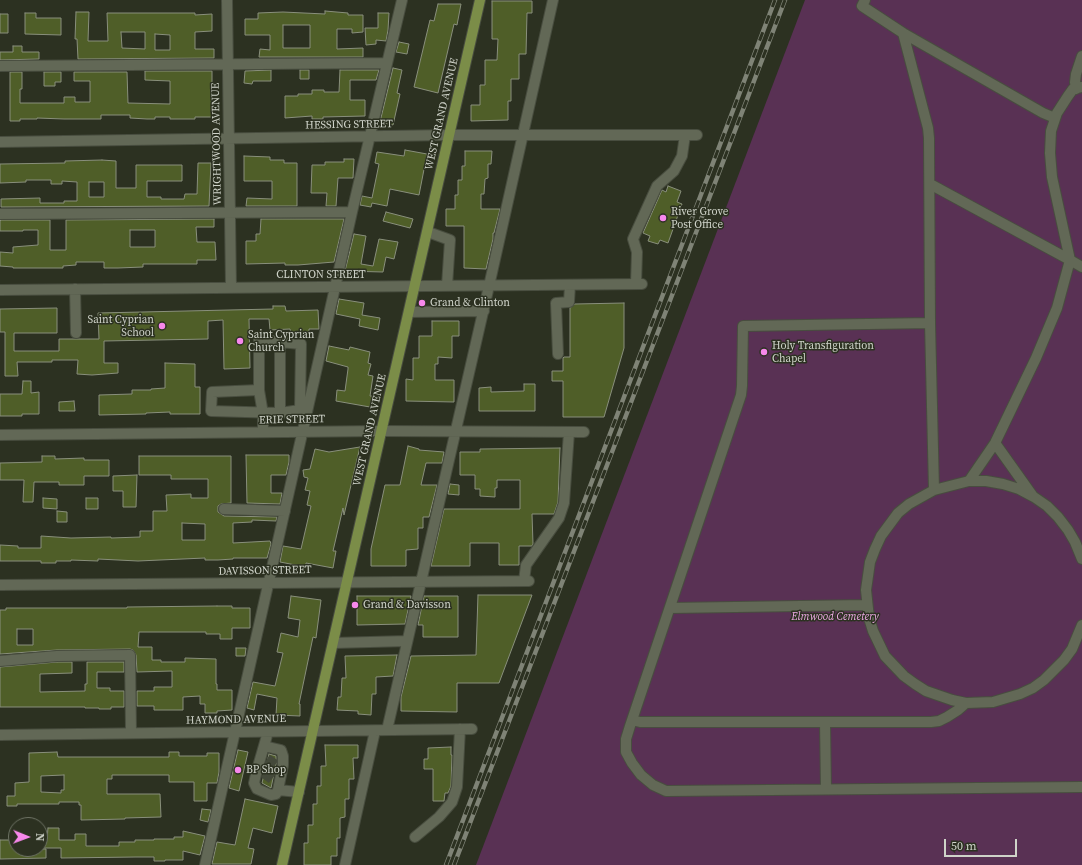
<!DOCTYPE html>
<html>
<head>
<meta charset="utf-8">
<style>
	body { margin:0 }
	#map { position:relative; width:1082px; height:865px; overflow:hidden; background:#2c3121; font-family:"Source Serif 4",serif }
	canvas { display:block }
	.north { position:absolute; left:8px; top:817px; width:40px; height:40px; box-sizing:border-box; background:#2c3121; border:1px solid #6d7264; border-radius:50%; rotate:91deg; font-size:11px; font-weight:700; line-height:16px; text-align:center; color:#cfd3c9 }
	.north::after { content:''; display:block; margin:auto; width:14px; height:18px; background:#f788eb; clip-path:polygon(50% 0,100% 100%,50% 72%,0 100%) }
	.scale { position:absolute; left:944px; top:839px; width:73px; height:18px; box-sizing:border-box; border:2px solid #cfd3c9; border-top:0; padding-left:5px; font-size:12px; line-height:14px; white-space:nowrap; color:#cfd3c9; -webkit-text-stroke:3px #2c3121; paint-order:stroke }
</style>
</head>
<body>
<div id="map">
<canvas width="1082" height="865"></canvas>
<div class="north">N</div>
<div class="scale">50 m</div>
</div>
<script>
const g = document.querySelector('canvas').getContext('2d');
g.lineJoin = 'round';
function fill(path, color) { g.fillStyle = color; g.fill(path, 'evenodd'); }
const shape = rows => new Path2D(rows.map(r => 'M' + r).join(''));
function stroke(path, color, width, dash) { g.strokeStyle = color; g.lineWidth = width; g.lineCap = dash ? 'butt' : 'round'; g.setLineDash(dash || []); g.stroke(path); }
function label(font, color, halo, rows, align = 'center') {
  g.font = font + ' "Source Serif 4",serif'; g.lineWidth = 3; g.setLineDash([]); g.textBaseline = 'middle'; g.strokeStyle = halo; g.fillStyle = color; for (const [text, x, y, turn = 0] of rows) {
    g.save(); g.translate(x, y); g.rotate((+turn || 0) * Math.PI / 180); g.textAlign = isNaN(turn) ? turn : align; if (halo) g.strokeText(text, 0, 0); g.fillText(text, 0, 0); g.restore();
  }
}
fill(shape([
	[805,0,1082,0,1082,865,476,865]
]), '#593154');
const building = shape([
	[492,1,532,1,532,13,527,13,526,54,519,54,519,79,511,79,511,101,508,101,508,120,471,121,471,105,480,105,480,85,485,85,485,60,497,60,498,39,492,39,492,1],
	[438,4,461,4,457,25,454,24,438,93,414,87,430,20,434,21,438,4],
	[325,11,348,13,348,15,363,15,363,32,352,33,352,29,337,29,337,49,363,48,363,57,259,57,260,49,270,50,270,35,245,35,245,19,258,19,258,13,283,12,325,14,325,11],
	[283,25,310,25,310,48,283,48,283,25],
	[76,12,89,12,88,41,108,41,107,13,195,13,195,15,212,14,212,31,195,32,195,49,214,49,214,58,78,59,77,39,75,39,76,12],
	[121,32,145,32,145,49,122,48,121,32],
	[155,34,170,35,170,50,155,50,155,34],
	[25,13,36,13,36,18,61,18,61,35,25,34,25,13],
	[378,13,389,13,388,30,386,41,376,40,376,44,366,45,365,28,378,28,378,13],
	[0,14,8,14,8,33,0,33,0,14],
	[399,42,409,44,407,54,396,52,399,42],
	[13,46,22,46,22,52,39,52,39,59,0,60,0,52,13,52,13,46],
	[393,68,402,70,397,93,400,94,393,125,380,122,393,68],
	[271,70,271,81,253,81,252,84,244,83,245,71,271,70],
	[300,70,309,70,309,79,300,79,300,70],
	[340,70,379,70,376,80,350,80,350,100,365,100,365,116,323,117,323,119,312,119,312,116,285,118,285,96,298,96,298,94,312,94,312,90,324,90,324,92,339,92,340,70],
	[145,71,212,71,212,117,195,117,195,119,170,119,170,117,155,117,155,119,147,119,130,118,130,115,101,115,101,119,64,119,37,118,37,119,20,119,20,121,10,121,10,72,22,72,22,89,20,89,20,103,64,103,64,97,75,97,75,102,90,102,90,81,74,81,74,72,127,72,128,103,170,104,170,81,145,80,145,71],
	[44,72,61,72,61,82,55,82,55,86,44,86,44,72],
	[405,150,427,154,419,195,390,189,387,206,372,203,371,207,360,205,362,196,372,198,379,164,375,163,377,152,404,156,405,150],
	[465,151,492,151,491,164,488,164,488,178,485,179,484,194,481,194,481,209,500,209,494,233,493,233,493,239,486,269,464,268,464,226,446,226,446,209,455,209,455,195,458,195,458,180,462,180,462,166,465,166,465,151],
	[244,156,270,157,270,160,284,160,284,163,297,163,297,206,246,206,247,198,272,199,272,181,244,181,244,156],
	[344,159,354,159,353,178,338,178,336,206,326,206,327,193,311,193,312,165,325,165,325,162,344,162,344,159],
	[102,160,116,161,116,188,136,188,136,165,182,165,182,181,147,181,147,197,161,197,161,199,184,199,185,194,197,194,198,163,211,163,209,206,1,207,1,199,40,198,40,203,64,203,64,201,77,201,77,182,62,181,62,184,51,184,51,180,26,180,26,182,0,183,0,164,65,163,65,161,102,160],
	[89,182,104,182,104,197,89,197,89,182],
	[668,186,681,191,677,202,682,204,668,243,660,240,658,244,648,241,650,236,643,233,662,190,666,192,668,186],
	[386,212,413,219,410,228,383,221,386,212],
	[214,219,214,227,196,227,197,242,215,242,216,260,197,260,197,264,143,264,143,267,118,268,104,268,104,262,76,262,76,265,63,266,63,268,13,268,13,267,0,266,0,252,13,253,13,247,38,245,38,230,23,230,23,231,0,231,0,221,1,220,50,220,50,250,66,250,66,220,214,219],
	[130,230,155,230,155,247,130,247,130,230],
	[261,219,344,219,334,262,298,265,285,265,285,263,246,264,246,241,256,241,256,234,260,234,261,219],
	[354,234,366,236,361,264,373,266,379,239,398,242,394,259,386,257,383,272,345,271,354,234],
	[339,299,364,303,362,315,380,318,378,330,359,326,360,319,336,314,339,299],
	[624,303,624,348,604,417,563,417,563,381,552,381,552,371,563,371,563,358,564,357,570,357,570,308,575,304,624,303],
	[273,306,285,306,286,311,318,310,319,329,309,329,309,332,291,333,290,329,270,330,269,319,249,319,250,368,224,369,223,320,208,321,208,339,104,341,104,363,118,363,118,373,92,375,77,374,78,360,52,360,52,362,17,362,18,376,5,376,5,332,0,332,0,309,57,308,57,333,14,333,14,351,59,351,59,339,99,339,98,313,273,309,273,306],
	[432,321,459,321,459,336,452,336,452,358,438,357,438,364,435,364,435,380,454,380,454,402,406,401,406,379,413,380,413,358,419,358,419,336,432,336,432,321],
	[329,346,349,350,350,347,370,352,368,363,371,364,368,375,373,376,370,396,372,396,370,407,336,401,337,390,345,391,348,369,348,367,326,361,329,346],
	[165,363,195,364,195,387,200,387,200,414,170,414,170,412,146,413,146,414,99,415,99,395,132,394,132,390,151,390,151,389,165,388,165,363],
	[23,381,31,381,31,393,39,392,39,414,22,414,22,416,0,416,0,394,22,394,23,381],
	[524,384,535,384,535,411,479,411,479,388,491,387,491,392,524,391,524,384],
	[74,401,75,411,59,411,59,402,74,401],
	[408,446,419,449,419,450,444,452,442,463,426,463,421,485,437,485,429,517,423,517,423,528,418,528,418,549,406,550,406,566,371,566,371,549,385,485,400,485,408,446],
	[360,447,344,515,343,508,333,551,336,551,333,568,306,563,306,567,280,562,283,546,301,549,311,506,307,505,310,491,305,490,308,478,304,477,303,470,310,469,315,449,329,452,360,447],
	[560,448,558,502,554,514,532,514,533,544,532,546,519,546,519,565,499,565,499,543,470,543,470,566,431,566,444,509,520,509,520,480,497,480,497,488,495,488,495,497,480,496,480,489,475,489,475,475,460,475,460,452,480,452,480,449,560,448],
	[246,455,289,455,289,462,286,475,271,475,271,493,282,493,280,504,247,503,246,455],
	[42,456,55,456,55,459,84,458,84,460,109,460,109,476,84,476,84,485,59,485,59,482,34,482,33,502,23,502,24,480,0,480,0,463,42,462,42,456],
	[139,456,231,456,231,503,221,504,218,506,218,512,224,516,277,517,276,521,252,520,252,522,233,523,233,543,270,541,271,544,267,558,233,558,233,559,218,560,205,560,205,558,138,561,98,559,98,561,71,560,71,561,56,561,56,563,41,563,41,561,0,561,0,545,18,546,18,548,41,548,41,536,71,538,111,537,111,538,140,537,140,531,153,531,153,511,167,511,166,495,191,494,191,498,208,498,208,479,171,479,171,475,139,475,139,456],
	[182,523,205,524,205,540,182,540,182,523],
	[137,475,136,507,123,507,123,491,113,491,113,476,137,475],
	[450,484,459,485,459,495,448,494,450,484],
	[43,498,57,499,57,509,43,508,43,498],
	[86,498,98,498,98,509,86,509,86,498],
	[57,511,67,512,67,522,57,522,57,511],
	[478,595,532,595,499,683,457,683,457,712,401,711,401,697,411,656,476,655,478,595],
	[291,596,321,600,316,638,313,637,299,704,300,704,300,716,276,715,277,698,257,694,254,710,247,708,253,682,275,686,283,653,277,652,281,633,298,637,300,620,288,618,291,596],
	[357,596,411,596,405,624,357,625,357,596],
	[424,596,458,596,458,637,423,637,423,625,418,625,424,596],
	[217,606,232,606,232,608,250,608,250,628,232,628,232,639,220,639,220,634,206,634,206,632,139,632,138,647,152,647,152,660,161,660,161,662,185,662,185,658,216,659,216,684,217,684,217,690,232,690,232,710,217,711,217,713,205,713,205,704,200,704,200,696,183,697,183,710,154,710,154,706,137,706,137,691,154,691,154,687,172,687,172,671,137,672,136,655,133,650,130,649,57,650,0,654,0,610,6,610,6,608,127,608,127,607,217,606],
	[17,629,33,629,33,645,17,645,17,629],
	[236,648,246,648,245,656,236,656,236,648],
	[397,655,393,676,376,677,376,694,372,694,371,715,358,714,358,711,337,710,338,697,341,697,342,678,346,678,345,656,397,655],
	[57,662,72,662,72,673,40,674,40,692,85,691,85,684,87,684,87,662,124,662,124,672,97,672,97,688,110,688,110,691,124,691,124,707,111,707,111,709,99,709,99,708,85,708,85,707,0,707,0,667,57,662],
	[325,745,358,745,358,758,353,758,354,779,349,779,349,799,345,799,345,817,340,818,340,838,337,838,337,856,331,856,331,865,304,865,304,843,308,843,308,825,313,825,313,804,317,804,317,786,321,786,321,766,326,766,325,745],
	[451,747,451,755,452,755,451,786,448,793,445,793,444,801,433,801,433,769,424,769,424,759,428,759,428,748,451,747],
	[238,750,248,752,239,791,229,788,238,750],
	[57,752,58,757,169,757,169,752,179,752,179,756,207,756,207,753,219,753,219,772,217,783,207,783,207,801,194,801,194,782,169,782,169,775,112,775,112,779,107,779,107,794,160,794,161,817,125,818,125,819,81,820,81,805,79,805,79,802,59,802,59,804,17,804,17,806,7,806,7,796,15,796,15,783,29,782,29,753,57,752],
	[64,775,64,790,61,790,61,793,41,792,41,776,64,775],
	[269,754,276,756,276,764,271,788,262,783,269,754],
	[245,799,278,806,272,833,253,828,248,848,254,849,251,864,212,864,217,842,235,845,245,799],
	[202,809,211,810,208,822,200,820,202,809],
	[48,828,59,828,59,840,75,840,75,834,86,834,86,846,119,846,119,842,135,842,135,840,154,840,154,839,174,839,174,837,183,837,183,831,205,836,200,855,183,851,183,860,165,860,165,861,154,861,154,857,136,857,61,858,61,848,40,848,40,839,47,839,48,828],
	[0,840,16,840,16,849,46,849,46,858,0,859,0,840]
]);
fill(building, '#4f5e28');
stroke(building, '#898f7c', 1);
stroke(shape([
	[267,759,276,765],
	[264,773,273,780]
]), '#44493a', 10, [10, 5]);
const minor = shape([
	[227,0,231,288],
	[865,0,862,6,903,33,928,128,929,138,930,323,743,326,742,386,741,395,630,726,626,739,626,752,632,763,641,775,653,785,666,791,1082,787],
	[903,33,1043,113,1055,118],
	[0,66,387,63],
	[1082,87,1073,89,1068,96,1057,113,1051,131,1050,153,1052,177,1070,260,1082,267],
	[1076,89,1075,82,1076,74,1082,56],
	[0,142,450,135,697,135],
	[930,184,1070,260,1057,308,1036,358,995,443,969,481],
	[0,214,352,212],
	[428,232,450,240,447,286],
	[636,284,637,252,633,239,657,186,674,171,682,156,685,135],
	[75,289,76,333],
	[0,290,642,284],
	[409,312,484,311],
	[930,323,934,490],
	[259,339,280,342,280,413,211,411,212,392,259,390,259,339],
	[558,354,556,303,569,302,570,285],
	[259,390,263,414,263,432],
	[280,413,300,410,301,344,280,342],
	[0,435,381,431,584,432],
	[995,443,1032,495],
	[224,509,285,511],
	[1082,559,1075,542,1068,530,1058,517,1047,506,1034,497,1019,489,1003,484,986,481,969,481,934,490,909,504,898,513,881,536,875,549,870,562,866,590,869,618,873,631,885,656,904,676,915,684,926,691,952,700,966,703,993,702,1020,694,1033,688,1044,680,1064,660,1072,649,1082,625],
	[524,581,526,565,559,518,564,503,569,432],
	[0,585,529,581],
	[670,608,866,605],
	[333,643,407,641],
	[0,661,57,656,130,655,131,733],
	[632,720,640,722,931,722,939,721,947,717,958,710,966,703],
	[825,722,826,789],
	[387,730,489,286,553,0],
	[0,735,472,729],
	[264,746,281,750,283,756,283,765,278,790,276,794,271,795,257,789,254,783,257,770,268,732],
	[278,790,299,792],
	[415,837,439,817,452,802,457,787,460,729],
	[205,865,352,212,402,0],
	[345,865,375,731]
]);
const major = shape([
	[282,865,480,0]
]);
stroke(minor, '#484d3f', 12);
stroke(major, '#484d3f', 12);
stroke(minor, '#626856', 10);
stroke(major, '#7b8d48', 10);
const rail = shape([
	[446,865,775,0],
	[454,865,785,0]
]);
stroke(rail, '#7f8376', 4.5);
stroke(rail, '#2c3121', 3, [9]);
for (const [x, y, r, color] of [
	[663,218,4,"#f788eb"],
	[422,303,4,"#f788eb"],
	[162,326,4,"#f788eb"],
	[240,341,4,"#f788eb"],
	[764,352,4,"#f788eb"],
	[355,605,4,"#f788eb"],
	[238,770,4,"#f788eb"]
]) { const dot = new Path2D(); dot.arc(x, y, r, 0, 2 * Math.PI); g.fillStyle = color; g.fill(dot); stroke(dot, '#2c3121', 1.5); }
label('11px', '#cfd3c9', '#2c3121', [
	["WEST GRAND AVENUE",442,114,-77],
	["HESSING STREET",349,125,-1],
	["WRIGHTWOOD AVENUE",217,144,-91],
	["CLINTON STREET",321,275],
	["ERIE STREET",292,420,-1],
	["WEST GRAND AVENUE",370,430,-77],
	["DAVISSON STREET",265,571,-1],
	["HAYMOND AVENUE",236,720,-1]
]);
label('11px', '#cfd3c9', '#2c3121', [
	["River Grove",671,212],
	["Post Office",671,225],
	["Grand & Clinton",430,303],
	["Saint Cyprian",154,320,"right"],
	["School",154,333,"right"],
	["Saint Cyprian",248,335],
	["Church",248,348],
	["Holy Transfiguration",772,346],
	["Chapel",772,359],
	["Grand & Davisson",363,605],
	["BP Shop",246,770]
], 'left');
label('italic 11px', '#eeaae5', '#2c3121', [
	["Elmwood Cemetery",835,617]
]);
</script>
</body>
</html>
